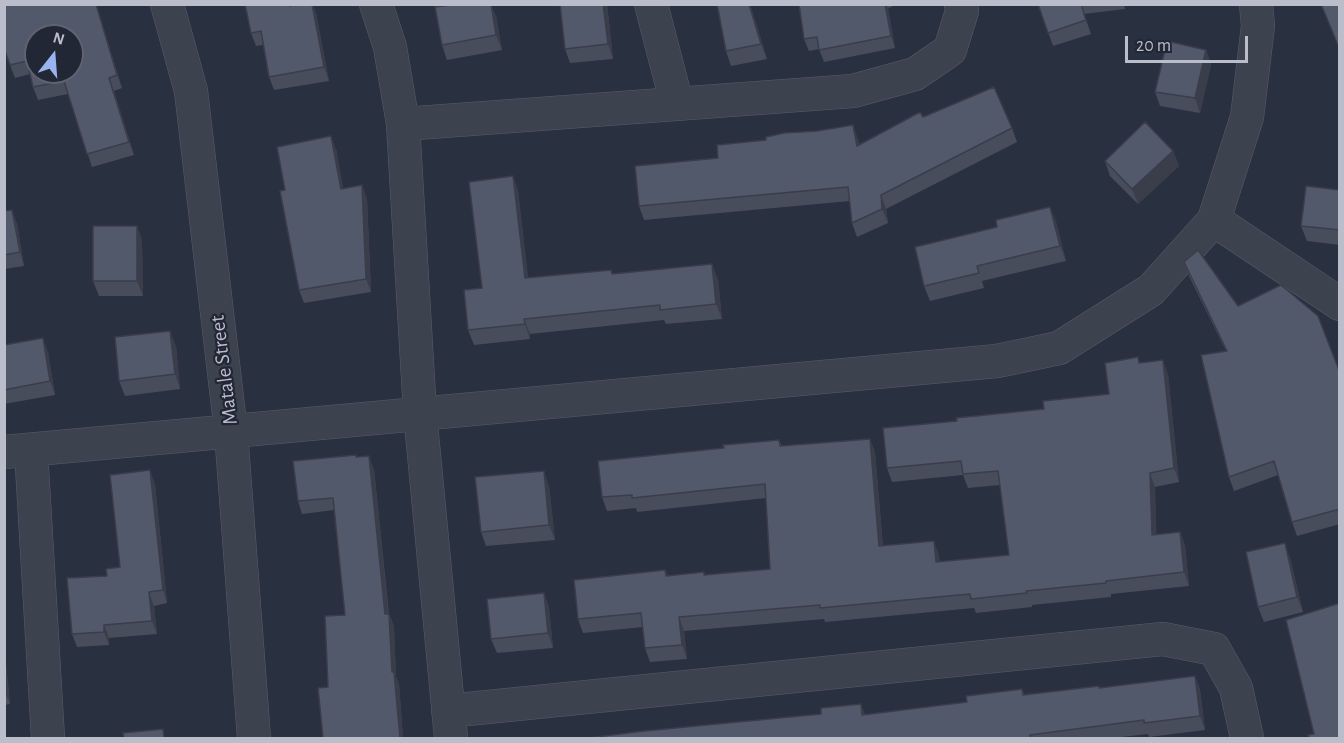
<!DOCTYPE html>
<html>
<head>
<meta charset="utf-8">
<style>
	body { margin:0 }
	#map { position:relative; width:1344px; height:743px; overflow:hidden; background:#29303f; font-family:"Alegreya Sans",sans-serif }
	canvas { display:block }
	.frame { position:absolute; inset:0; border:6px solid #b9beca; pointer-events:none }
	.north { position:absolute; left:24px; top:24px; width:60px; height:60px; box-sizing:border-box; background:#212734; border:2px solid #5e6370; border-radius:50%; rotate:17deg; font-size:16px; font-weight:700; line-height:24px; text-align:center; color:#b9beca }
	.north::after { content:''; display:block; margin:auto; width:21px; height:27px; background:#99b3ef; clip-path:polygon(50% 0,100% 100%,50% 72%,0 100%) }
	.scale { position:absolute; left:1125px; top:36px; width:123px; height:27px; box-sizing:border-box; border:3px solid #b9beca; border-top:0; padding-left:8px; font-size:18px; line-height:21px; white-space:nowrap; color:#b9beca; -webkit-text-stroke:4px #212734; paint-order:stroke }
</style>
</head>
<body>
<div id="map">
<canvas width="1344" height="743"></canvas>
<div class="frame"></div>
<div class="north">N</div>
<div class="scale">20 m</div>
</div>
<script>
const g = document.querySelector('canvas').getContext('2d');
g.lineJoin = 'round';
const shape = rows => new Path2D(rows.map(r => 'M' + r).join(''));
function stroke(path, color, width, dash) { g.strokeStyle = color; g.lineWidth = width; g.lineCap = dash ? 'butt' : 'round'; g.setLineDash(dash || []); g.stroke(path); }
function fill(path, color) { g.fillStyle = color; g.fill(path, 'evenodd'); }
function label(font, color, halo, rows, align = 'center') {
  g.font = font + ' "Alegreya Sans",sans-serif'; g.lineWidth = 4.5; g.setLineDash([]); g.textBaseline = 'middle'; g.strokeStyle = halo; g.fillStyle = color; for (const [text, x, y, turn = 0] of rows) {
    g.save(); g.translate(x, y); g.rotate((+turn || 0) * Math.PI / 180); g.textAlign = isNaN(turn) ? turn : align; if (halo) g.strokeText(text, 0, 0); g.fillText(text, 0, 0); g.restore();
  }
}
const minor = shape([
	[167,4,191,91,231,432,254,738],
	[376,4,390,47,403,124,420,413,451,738],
	[651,4,677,104],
	[403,124,853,91,915,74,950,50,962,11,961,4],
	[1214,220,1340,304],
	[31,450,48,738],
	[4,452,997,361,1059,348,1151,290,1214,220,1247,117,1258,26,1256,4],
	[448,711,1163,639,1214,649,1236,688,1247,738]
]);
stroke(minor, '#575e6a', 34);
stroke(minor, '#3c434f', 33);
fill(shape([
	[4,4,96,4,122,88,114,91,134,155,92,167,68,94,38,100,33,87,30,74,15,78,10,65],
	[245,4,291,4,291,6,316,13,329,81,274,90,269,77,263,45,256,46,251,33],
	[560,4,607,4,613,59,570,63,565,49],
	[717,4,750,4,767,59,731,66,726,51],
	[799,4,891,4,892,7,888,8,895,48,824,62,819,49,809,51,804,39],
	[1038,4,1124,4,1125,9,1084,14,1091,34,1053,46],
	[496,16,502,50,447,60,442,45],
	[1206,50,1211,65,1200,113,1160,106,1155,92],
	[923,117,1012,128,1017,142,886,209,888,223,857,237,852,223,850,201,644,220,639,206,718,158,858,139,859,144],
	[336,149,343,189,362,185,367,199,371,292,304,303,299,290,285,190],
	[1173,151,1179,166,1138,204,1110,176,1105,161],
	[513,176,518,191,528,278,613,274,718,279,722,319,666,324,664,320,530,334,530,339,474,345,468,330,482,288],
	[1340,190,1340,245,1307,241,1301,226],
	[1050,207,1056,222,1066,261,982,281,984,288,930,301,924,286,997,227],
	[4,211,17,223,24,266,4,269],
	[137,226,142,241,143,296,99,296,93,281],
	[1184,262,1238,306,1340,373,1340,524,1297,536,1292,522,1278,475,1234,491,1229,477,1226,351,1189,276],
	[4,345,48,352,55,395,4,404],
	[176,346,180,389,125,396,119,381],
	[1140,363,1168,374,1179,482,1155,487,1156,535,1180,532,1185,546,1189,586,1111,594,1111,597,1032,605,1032,607,976,613,974,608,825,622,824,619,684,631,687,659,650,662,645,648,643,627,583,633,578,619,665,570,668,576,704,572,705,575,770,569,766,498,637,512,636,508,607,511,602,497,779,440,782,446,870,439,875,453,883,546,939,555,939,562,1009,555,1000,485,968,488,963,475,892,482,887,468,957,421,1044,409,1109,394],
	[357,457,374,469,389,614,394,626,396,677,399,684,403,738,323,738,328,687,345,615,334,510,302,514,298,501],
	[155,484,167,603,154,606,157,634,109,638,109,645,77,647,72,634,120,567],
	[549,486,555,540,486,546,481,532],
	[1290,558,1303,612,1264,622,1258,607],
	[544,593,549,608,553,648,497,653,491,639],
	[4,661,6,664,10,704,4,705],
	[1195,676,1200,690,1205,730,1149,737,1148,734,1113,738,588,738,821,714,861,704,865,715,967,702,1022,689,1024,694,1100,688]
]), '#474d5b');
fill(shape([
	[96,4,122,88,117,75],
	[312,4,313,4,316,13,329,81,324,67],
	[491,4,496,16,502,50,496,35],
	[603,4,607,4,613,59,608,44],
	[749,4,750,4,767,59,761,44],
	[885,4,886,4,888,8,895,48,891,36],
	[1206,50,1211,65,1200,113,1195,98],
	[109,78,114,91,134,155,129,142],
	[853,125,858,139,862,160,857,146],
	[331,136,336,149,346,202,341,189],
	[1173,151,1179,166,1138,204,1132,189],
	[513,176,518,191,530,293,525,278],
	[362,185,367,199,371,292,366,279],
	[881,195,886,209,888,223,882,209],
	[1050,207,1056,222,1066,261,1060,246],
	[12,210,17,223,24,266,20,252],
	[137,226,142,241,143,296,137,281],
	[712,264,718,279,722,319,716,304],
	[524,319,530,334,530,339,525,324],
	[170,331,176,346,180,389,175,374],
	[43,338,48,352,55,395,50,381],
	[1163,360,1168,374,1179,482,1174,468],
	[870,439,875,453,884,560,879,546],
	[369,456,374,469,389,620,389,614,394,626,396,677,399,684,403,738,400,738,392,672],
	[150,470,155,484,167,603,163,590],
	[544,471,549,486,555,540,549,525],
	[1150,473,1155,487,1157,549,1152,535],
	[1180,532,1185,546,1189,586,1184,572],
	[934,541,939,555,941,576,936,562],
	[1285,543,1290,558,1303,612,1297,597],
	[149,592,154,606,157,634,152,621],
	[544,593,549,608,553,648,548,633],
	[679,617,684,631,687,659,682,645],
	[104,625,109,638,109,645,104,632],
	[4,661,6,664,10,704,4,690],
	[1195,676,1200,690,1205,730,1200,716],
	[861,704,866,718,862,715]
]), '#393e4a');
const building = shape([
	[4,4,96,4,117,75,109,78,129,142,87,154,64,81,33,87,27,61,10,65,4,48,4,4],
	[36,36,72,36,72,72,36,72,36,36],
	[245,4,290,4,290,6,295,4,312,4,324,67,269,77,261,31,251,33,245,4],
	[460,4,491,4,496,35,442,45,435,7,460,4],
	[560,4,603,4,608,44,565,49,560,4],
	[717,4,749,4,761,44,726,51,717,4],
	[799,4,885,4,891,36,819,50,817,37,804,39,799,4],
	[1038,4,1081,4,1086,20,1048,33,1038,4],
	[1321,4,1340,4,1340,50,1321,4],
	[1167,41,1206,50,1195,98,1155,92,1167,41],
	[994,87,1012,128,881,195,882,209,852,223,848,187,639,206,635,166,718,158,717,145,766,140,766,137,784,133,817,131,853,125,857,146,920,112,923,117,994,87],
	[1145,122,1173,151,1132,189,1105,161,1145,122],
	[331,136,341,189,362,185,366,279,299,290,280,191,285,190,277,147,331,136],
	[513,176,525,278,611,270,612,274,712,264,716,304,660,310,660,305,524,319,525,324,468,330,464,290,482,288,469,182,513,176],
	[1306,186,1340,190,1340,230,1301,226,1306,186],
	[1050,207,1060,246,977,266,979,273,924,286,915,247,997,227,996,220,1050,207],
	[12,210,20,252,4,255,4,211,12,210],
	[93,226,137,226,137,281,93,281,93,226],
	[1198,250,1238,306,1281,285,1318,316,1340,373,1340,509,1292,522,1274,461,1229,477,1201,355,1227,351,1184,262,1198,250],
	[170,331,175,374,119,381,115,337,170,331],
	[43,338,50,381,4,390,4,345,43,338],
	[1138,357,1139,363,1163,360,1174,468,1150,473,1152,535,1180,532,1184,572,1106,581,1106,583,1026,591,1027,593,971,599,970,594,820,608,820,605,679,617,682,645,645,648,641,613,578,619,574,580,665,570,666,576,704,572,704,575,770,569,765,484,632,498,632,495,602,497,598,461,724,448,723,445,779,440,780,446,870,439,879,546,934,541,936,562,1009,555,998,471,963,474,961,461,887,468,883,428,957,421,956,418,1044,409,1043,401,1109,394,1105,363,1138,357],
	[356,455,356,457,369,456,385,614,389,614,392,672,394,672,400,738,323,738,318,688,328,687,325,616,345,615,333,498,298,501,293,461,356,455],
	[150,470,163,590,149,592,152,621,104,625,104,632,72,634,67,578,107,576,106,569,120,567,110,475,150,470],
	[544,471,549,525,481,532,475,477,544,471],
	[1285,543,1297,597,1258,607,1246,552,1285,543],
	[544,593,548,633,491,639,487,599,544,593],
	[1340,603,1340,738,1309,738,1308,735,1314,734,1286,620,1340,603],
	[1195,676,1200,716,1144,723,1144,720,1030,735,1030,738,588,738,644,731,821,714,821,708,861,704,862,715,967,702,966,696,1022,689,1023,695,1099,686,1099,688,1195,676],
	[163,729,164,738,124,738,123,733,163,729]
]);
fill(building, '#52596a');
stroke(building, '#393e4a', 1.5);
label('21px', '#b9beca', '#212734', [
	["Matale Street",224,370,-97]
]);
</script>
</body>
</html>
